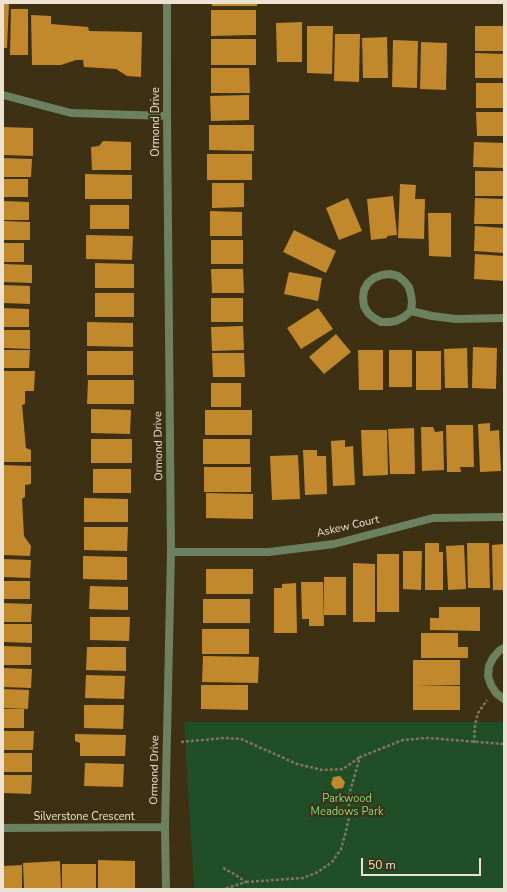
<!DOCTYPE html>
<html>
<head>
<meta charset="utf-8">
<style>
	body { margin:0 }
	#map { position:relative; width:507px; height:892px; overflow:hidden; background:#3e3013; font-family:"Nunito Sans",sans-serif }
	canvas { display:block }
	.frame { position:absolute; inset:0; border:4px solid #ebe2d2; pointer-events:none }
	.scale { position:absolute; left:361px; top:858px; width:120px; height:18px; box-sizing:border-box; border:2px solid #ebe2d2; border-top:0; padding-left:5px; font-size:12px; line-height:14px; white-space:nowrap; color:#ebe2d2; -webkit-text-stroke:3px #3e3013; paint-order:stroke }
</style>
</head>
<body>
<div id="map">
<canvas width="507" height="892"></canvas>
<div class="frame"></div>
<div class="scale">50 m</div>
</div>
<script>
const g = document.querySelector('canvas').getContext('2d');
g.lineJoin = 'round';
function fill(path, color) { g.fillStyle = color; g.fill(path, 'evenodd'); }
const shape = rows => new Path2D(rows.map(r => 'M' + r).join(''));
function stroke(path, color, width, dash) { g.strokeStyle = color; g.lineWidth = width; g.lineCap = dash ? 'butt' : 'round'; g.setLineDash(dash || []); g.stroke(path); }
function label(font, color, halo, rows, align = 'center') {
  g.font = font + ' "Nunito Sans",sans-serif'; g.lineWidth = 4; g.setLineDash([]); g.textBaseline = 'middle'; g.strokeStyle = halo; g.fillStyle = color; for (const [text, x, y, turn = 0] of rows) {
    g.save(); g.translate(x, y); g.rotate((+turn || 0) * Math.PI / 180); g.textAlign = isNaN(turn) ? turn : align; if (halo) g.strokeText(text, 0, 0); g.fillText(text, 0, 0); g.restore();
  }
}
fill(shape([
	[184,722,504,722,504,889,194,889]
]), '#1f4e27');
fill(shape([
	[3,3,9,3,7,48,3,48],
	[212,3,257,3,257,6,212,6],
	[11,9,28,9,28,55,10,55],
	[211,10,256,10,256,35,211,36],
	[31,15,51,16,51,24,88,27,89,31,142,32,141,77,127,76,116,69,84,67,83,60,76,60,61,65,32,65],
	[302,22,302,62,277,62,276,23],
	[307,26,333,26,332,74,307,73],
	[475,26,504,26,504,51,475,51],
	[335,34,360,34,359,82,334,81],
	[387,37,388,78,363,78,362,38],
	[211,39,256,39,256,65,211,65],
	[393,40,418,41,417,88,392,87],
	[421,42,447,43,446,90,420,89],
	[475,53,504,54,504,78,475,78],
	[211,68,249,68,250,93,211,93],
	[476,83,504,83,504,108,476,108],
	[249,95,249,120,211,121,210,96],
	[476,112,504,112,504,136,477,136],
	[209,125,254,125,254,151,209,150],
	[3,127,33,128,33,156,3,155],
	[103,141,131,142,131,170,92,170,91,147,99,146],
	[474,142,504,143,504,168,473,167],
	[207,154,252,154,252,180,207,180],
	[3,158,32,159,31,177,3,177],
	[475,171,504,171,504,196,475,196],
	[85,174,132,175,132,199,85,199],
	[3,179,28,179,28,197,3,197],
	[212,183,244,183,244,207,212,208],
	[400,184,416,185,415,199,425,199,424,239,398,238],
	[393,196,397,235,387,236,387,238,371,240,367,199],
	[348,198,362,231,339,240,326,208],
	[475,198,504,199,504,224,474,224],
	[3,201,29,202,29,220,3,220],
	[90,205,129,205,129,229,90,229],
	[210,211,242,212,242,236,210,236],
	[428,213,451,213,451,257,429,256],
	[3,221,30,222,30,240,3,240],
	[475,226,504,228,504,253,474,251],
	[294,230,336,251,326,273,283,252],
	[86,235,133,236,132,260,86,259],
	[211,240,243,240,243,264,211,264],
	[3,243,24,243,24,262,3,262],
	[475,254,504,256,504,281,474,279],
	[95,263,134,264,134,288,95,288],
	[3,264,32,265,32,283,3,282],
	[211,269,243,269,244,293,212,293],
	[289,272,322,278,318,301,284,294],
	[3,285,30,286,30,304,3,303],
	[95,293,134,293,134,317,95,317],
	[211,298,243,298,243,322,211,322],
	[3,308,29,309,29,327,3,327],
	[318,308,333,329,301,349,287,328],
	[87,322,133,323,133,347,87,346],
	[243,326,244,350,212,351,211,327],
	[3,330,30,330,30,349,3,348],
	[336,334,351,352,324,374,309,357],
	[473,347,497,348,496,389,472,388],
	[467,348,468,388,445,388,444,349],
	[3,350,30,350,29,368,3,368],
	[358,350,383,350,383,390,359,390],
	[389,350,412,350,412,387,389,387],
	[87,351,133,351,133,375,87,375],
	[416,351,441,351,441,390,416,390],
	[212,353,244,353,245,377,213,377],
	[3,371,35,371,34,391,25,391,25,404,22,405,26,448,31,450,31,462,3,462],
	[88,380,134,380,134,404,87,404],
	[211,383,241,383,241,407,211,407],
	[91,409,131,410,130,434,91,433],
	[205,410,252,410,252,435,205,435],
	[490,423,490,431,499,430,501,471,480,472,478,424],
	[446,425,473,425,474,467,460,467,461,472,447,472],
	[421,427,433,427,435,432,443,431,444,470,422,471],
	[414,428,415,474,390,474,388,429],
	[361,430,387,430,388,475,363,476],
	[91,439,132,439,132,463,91,463],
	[203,439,250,439,250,464,203,464],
	[345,440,345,447,353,446,355,485,333,486,331,441],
	[303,450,317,450,317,456,326,456,327,494,305,495],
	[298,455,300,499,272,500,270,456],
	[3,465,31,466,31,484,25,485,25,497,22,499,24,536,31,546,30,556,3,555],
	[204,467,251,467,251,492,204,492],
	[93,469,131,469,131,493,93,493],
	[206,493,253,494,253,519,206,518],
	[84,498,128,499,128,522,84,522],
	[84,527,128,527,127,551,84,550],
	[425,543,439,543,439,552,443,552,443,590,425,590],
	[467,543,489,543,490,588,468,588],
	[504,544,504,590,493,590,492,545],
	[464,545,466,589,448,590,446,546],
	[403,551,422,551,421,590,403,589],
	[377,554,399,554,399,612,377,612],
	[83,556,127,557,127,580,83,579],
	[3,559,31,560,30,578,3,577],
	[353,563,375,564,375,622,353,622],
	[206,569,253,569,253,594,206,594],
	[324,577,346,577,346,615,324,615],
	[3,581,30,581,30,599,3,599],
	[301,582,323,582,324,626,309,626,309,619,302,619],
	[296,583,297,633,274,633,274,588,282,588,282,584],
	[90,586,128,587,128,610,89,609],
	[203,599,250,599,250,623,203,623],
	[3,603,32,604,31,622,3,622],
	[439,607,480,607,480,631,430,630,430,618,439,618],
	[90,617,130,617,129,641,90,640],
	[3,624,32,624,32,643,3,642],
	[202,629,249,629,249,654,202,654],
	[421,633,458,633,458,647,468,647,468,658,421,658],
	[3,646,31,647,31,665,3,665],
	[87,647,126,647,126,671,86,670],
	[203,656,259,657,258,683,202,682],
	[413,660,460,660,460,685,415,685,460,686,460,710,413,710],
	[3,668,32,669,31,688,3,687],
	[86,675,125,676,124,699,85,698],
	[201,685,248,685,248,710,201,709],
	[3,689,29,690,28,709,3,708],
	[84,705,124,705,123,729,84,728],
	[3,709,24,709,24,728,3,728],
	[3,731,34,731,33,750,3,750],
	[75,734,126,735,125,756,80,756,80,743,75,741],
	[3,753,32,753,32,772,3,772],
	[85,763,124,764,123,787,84,786],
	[3,775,32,775,31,794,3,793],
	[340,776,345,782,343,788,335,789,331,784,333,777],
	[98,860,135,861,135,889,98,889],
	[60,861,61,889,24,889,23,863],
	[62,864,96,864,96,889,62,889],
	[22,865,22,889,4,889,4,866]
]), '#c1892b');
stroke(shape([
	[181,742,224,738,241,739,297,764,322,770,343,769,360,757],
	[474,743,475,725,478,713,487,700],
	[223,868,234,874,246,882,224,889],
	[246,882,303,878,318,872,332,862,341,849,346,831,349,817,349,795,360,757,403,740,428,738,504,744]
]), '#82765e', 2.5, [3, 2]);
stroke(shape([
	[3,95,71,113,167,116],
	[390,274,398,276,404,281,409,287,411,295,412,302,411,311,404,317,396,321,389,322,381,322,374,318,368,313,364,306,363,298,364,290,368,283,374,278,382,275,390,274],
	[411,311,432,316,456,319,504,318],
	[171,552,269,552,334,544,433,518,504,517],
	[504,648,499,651,493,658,489,666,488,676,491,685,496,693,504,699],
	[3,828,165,827],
	[166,889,165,827,171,552,167,116,167,3]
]), '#6b8160', 8);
label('11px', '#ebe2d2', '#3e3013', [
	["Ormond Drive",156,122,-90],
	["Ormond Drive",159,446,-91],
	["Askew Court",348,527,-13],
	["Ormond Drive",155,770,-89],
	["Silverstone Crescent",84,817]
]);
label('11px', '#79df87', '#3e3013', [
	["Parkwood",347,799],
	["Meadows Park",347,812]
]);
</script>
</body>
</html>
